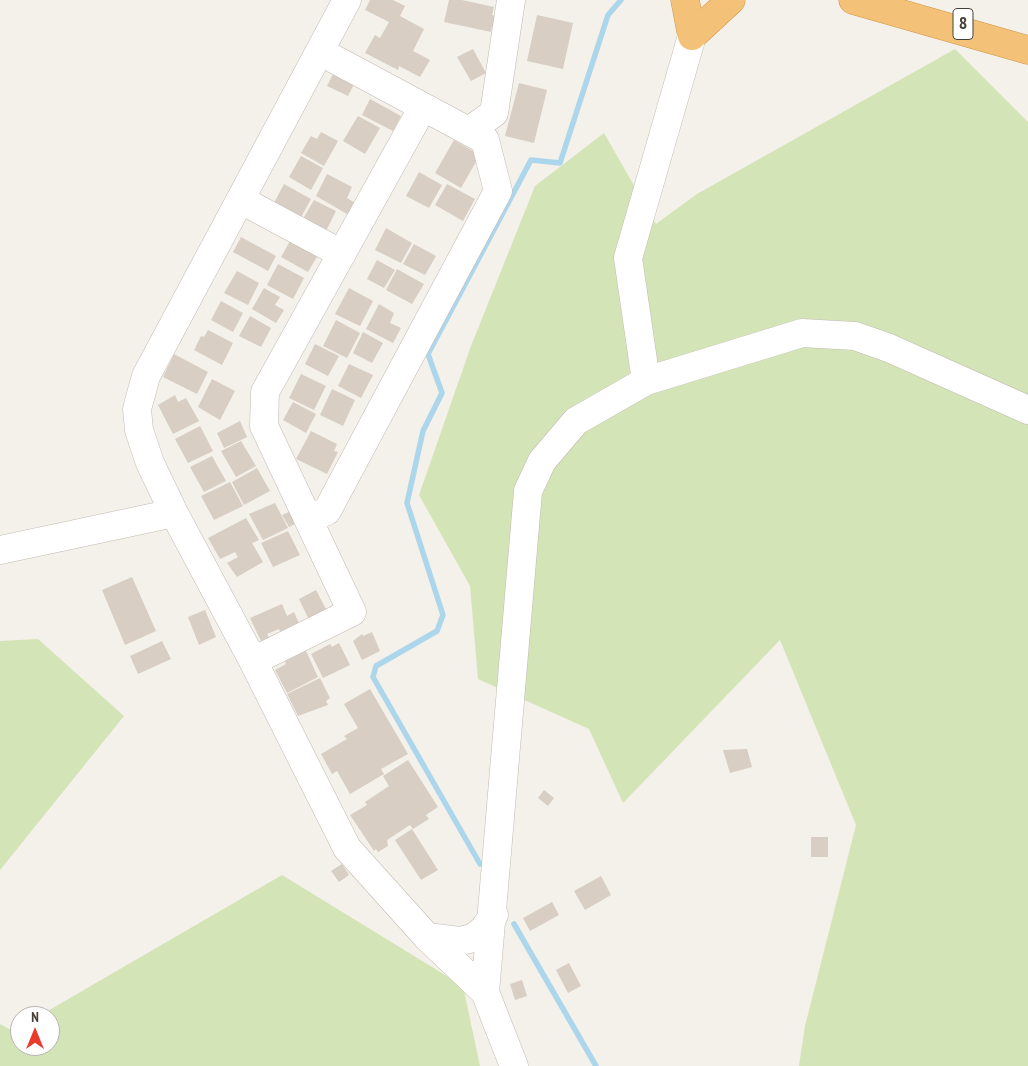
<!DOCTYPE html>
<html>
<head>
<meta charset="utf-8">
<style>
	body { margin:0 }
	#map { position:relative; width:1028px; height:1066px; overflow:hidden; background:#f4f0ea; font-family:"PT Sans Narrow",sans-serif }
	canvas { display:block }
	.north { position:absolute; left:10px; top:1006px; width:50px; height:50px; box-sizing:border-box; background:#fff; border:1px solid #b5b3b0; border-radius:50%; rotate:0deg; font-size:14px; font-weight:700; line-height:20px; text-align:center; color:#474139 }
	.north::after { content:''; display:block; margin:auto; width:18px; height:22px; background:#e93b2c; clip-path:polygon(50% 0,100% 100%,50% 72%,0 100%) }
</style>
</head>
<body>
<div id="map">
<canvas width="1028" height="1066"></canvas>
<div class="north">N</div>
</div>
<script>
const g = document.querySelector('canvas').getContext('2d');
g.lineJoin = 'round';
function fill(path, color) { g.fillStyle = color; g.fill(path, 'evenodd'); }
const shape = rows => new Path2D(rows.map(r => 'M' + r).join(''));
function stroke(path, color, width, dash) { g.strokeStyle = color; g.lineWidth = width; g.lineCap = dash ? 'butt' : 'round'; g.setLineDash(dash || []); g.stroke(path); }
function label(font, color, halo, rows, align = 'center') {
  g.font = font + ' "PT Sans Narrow",sans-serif'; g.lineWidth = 5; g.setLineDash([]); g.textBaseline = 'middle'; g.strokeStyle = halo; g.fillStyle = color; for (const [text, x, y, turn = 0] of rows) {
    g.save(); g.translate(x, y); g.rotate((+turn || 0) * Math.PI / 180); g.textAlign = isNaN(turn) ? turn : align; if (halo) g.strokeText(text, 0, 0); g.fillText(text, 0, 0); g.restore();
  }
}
fill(shape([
	[955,49,1028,122,1028,1066,799,1066,805,1026,856,825,780,640,623,803,589,729,478,679,470,586,419,495,471,346,535,186,604,133,656,224,697,194],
	[38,639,124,716,0,870,0,641],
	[282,875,463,986,480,1066,0,1066,0,1024,13,1031,20,1027,20,1046,50,1046,50,1016,39,1016]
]), '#d3e5b7');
stroke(shape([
	[480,864,373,677,376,666,437,631,443,615,407,503,423,431,442,393,428,354,531,160,560,163,608,15,621,0],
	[514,924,596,1066]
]), '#acd6eb', 5.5);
fill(shape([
	[370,0,393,0,405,6,400,16,424,29,413,51,430,60,420,77,399,66,398,70,365,53,375,35,380,38,389,22,365,10],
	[449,0,462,0,494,7,492,15,498,16,495,27,492,26,491,32,444,22],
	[537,15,573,23,563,69,527,61],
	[473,49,486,73,471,81,457,57],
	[336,68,357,78,348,96,327,86],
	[519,83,547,90,534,143,505,136],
	[370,99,401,116,393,131,362,115],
	[358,116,380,128,365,154,343,141],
	[321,132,338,141,324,166,301,153,311,136,317,139],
	[454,140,480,155,461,188,435,173],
	[301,156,323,168,311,190,289,177],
	[419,172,442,185,429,208,406,196],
	[327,174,352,187,347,198,359,205,352,217,316,196],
	[284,184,311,199,299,221,272,207],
	[447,184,475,199,463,221,435,205],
	[314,200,336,211,323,237,300,224],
	[386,228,412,243,401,263,375,250],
	[294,234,321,250,308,272,281,257],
	[241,237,276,256,268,271,233,252],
	[414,244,436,256,425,275,403,264],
	[377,260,395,270,384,288,367,279],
	[278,264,304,278,293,299,267,285],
	[397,269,424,284,412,304,386,290],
	[237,271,259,283,248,305,224,293],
	[264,288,280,297,275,305,284,310,276,323,252,309],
	[349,288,373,301,360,326,335,314],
	[221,301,243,313,233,332,211,320],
	[379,304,394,313,390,323,401,328,393,343,366,329],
	[250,316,271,328,261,347,239,336],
	[336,320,360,333,347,358,323,346],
	[208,330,233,343,222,365,194,350,201,336,204,337],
	[363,332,383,343,372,363,353,353],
	[315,344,339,356,328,376,305,364],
	[174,354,208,372,197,394,163,377],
	[349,364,373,375,361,398,338,386],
	[301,374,326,386,314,410,289,398],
	[212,379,235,391,220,420,198,407],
	[332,389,355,400,343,426,320,415],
	[175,395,178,402,186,398,199,421,173,434,158,405],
	[293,402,316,414,306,433,283,420],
	[240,421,247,437,224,448,217,433],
	[200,426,213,451,188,463,175,439],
	[311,431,337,444,334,451,338,452,327,474,296,459],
	[241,441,256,466,236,477,221,451],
	[212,456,226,481,204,492,190,467],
	[257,468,270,491,244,505,232,482],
	[230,482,243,506,214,520,201,496],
	[275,503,288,528,263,540,249,514],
	[295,509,301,521,289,527,282,515],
	[246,518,259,540,252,543,263,562,237,577,227,563,238,557,235,552,220,559,208,538],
	[288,531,300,555,273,567,261,543],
	[132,577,156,631,125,645,102,590],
	[316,590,328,613,310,622,299,599],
	[282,604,287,616,294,612,301,628,282,636,279,629,267,634,270,639,262,643,250,618],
	[205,610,216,637,199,645,188,617],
	[372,632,380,651,362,660,353,641,362,634,363,636],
	[162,641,171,659,138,674,130,656],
	[339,643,350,665,323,678,311,654,330,644,332,647],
	[306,651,318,677,287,693,275,670,286,664,285,661],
	[320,678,330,698,326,701,328,705,298,716,287,694],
	[370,689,408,754,381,769,384,774,350,794,337,771,332,774,321,754,347,739,344,736,358,728,344,704],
	[747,749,752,767,730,773,723,750],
	[408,760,438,807,426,815,429,819,413,829,410,825,387,840,388,846,378,852,376,849,374,851,350,815,367,805,365,802,389,786,383,776],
	[544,790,554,798,548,806,538,798],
	[412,829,438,870,421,880,395,840],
	[811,837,828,837,828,857,811,857],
	[342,864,349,875,339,882,331,871],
	[601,876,611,895,585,910,574,891],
	[552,902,559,915,530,931,523,918],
	[569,963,581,986,568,993,556,970],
	[522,980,527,996,515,1000,510,984]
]), '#d8cec4');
const minor = shape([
	[347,0,146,376,137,409,139,430,150,463,174,513,253,661,347,848,427,937,485,992,514,1066],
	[469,131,494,113,511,0],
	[241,200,342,254],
	[646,381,628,258,692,36],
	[308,519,327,511,498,191,485,140,321,52],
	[0,550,174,513],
	[253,661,352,612,264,426,265,392,423,107],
	[427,937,460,941,473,938,484,929,494,915],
	[485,992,528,491,542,461,576,421,646,381,802,333,855,336,889,348,1028,410]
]);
const highway = shape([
	[685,0,692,36],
	[853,0,1028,50],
	[692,36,731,0]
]);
stroke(minor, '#c2bab0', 29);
stroke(highway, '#d29547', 29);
stroke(minor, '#fff', 28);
stroke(highway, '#f3c177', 28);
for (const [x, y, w] of [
	[963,24,20]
]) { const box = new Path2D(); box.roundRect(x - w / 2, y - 15.5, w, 31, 4); g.fillStyle = '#fff'; g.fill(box); stroke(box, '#474139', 1); }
label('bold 18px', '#474139', null, [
	["8",963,24]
]);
</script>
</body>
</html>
